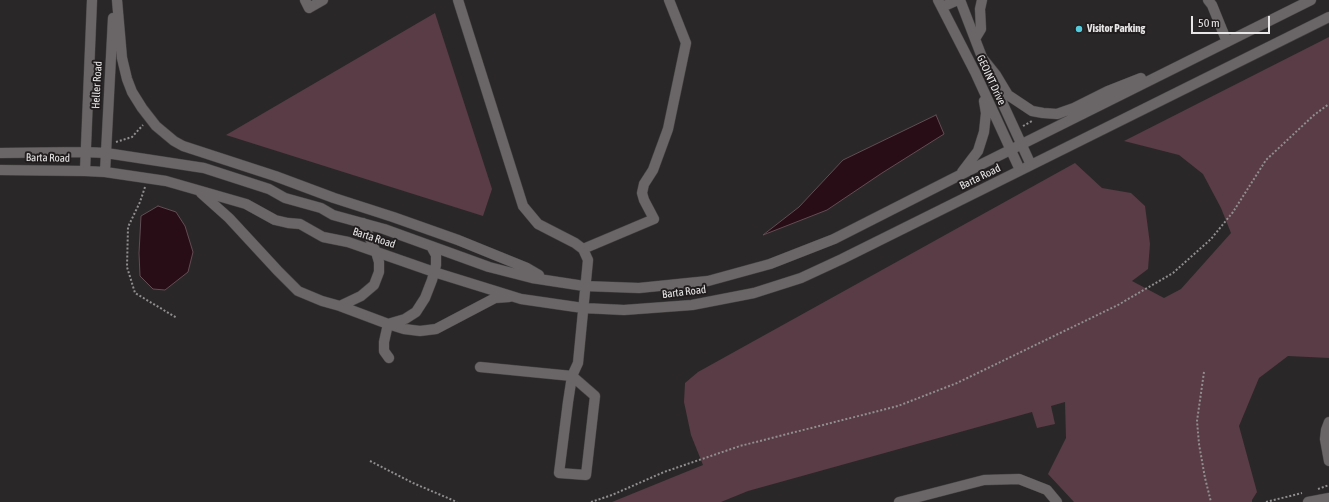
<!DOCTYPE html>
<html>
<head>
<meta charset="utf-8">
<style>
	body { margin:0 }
	#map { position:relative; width:1329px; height:502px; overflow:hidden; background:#2a2728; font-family:"Asap Condensed",sans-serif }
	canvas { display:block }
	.scale { position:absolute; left:1191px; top:16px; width:79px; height:18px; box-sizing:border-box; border:2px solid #e8e6e7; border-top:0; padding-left:5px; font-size:12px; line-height:14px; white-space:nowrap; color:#e8e6e7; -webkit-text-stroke:3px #211d1e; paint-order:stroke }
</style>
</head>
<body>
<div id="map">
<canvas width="1329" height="502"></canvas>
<div class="scale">50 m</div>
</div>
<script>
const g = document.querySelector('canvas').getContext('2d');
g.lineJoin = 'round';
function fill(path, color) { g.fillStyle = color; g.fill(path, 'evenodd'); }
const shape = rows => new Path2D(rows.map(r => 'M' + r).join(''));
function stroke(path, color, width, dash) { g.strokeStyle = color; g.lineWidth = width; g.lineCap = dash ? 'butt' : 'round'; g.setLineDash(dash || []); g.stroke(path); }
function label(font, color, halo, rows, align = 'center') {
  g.font = font + ' "Asap Condensed",sans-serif'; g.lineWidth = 4; g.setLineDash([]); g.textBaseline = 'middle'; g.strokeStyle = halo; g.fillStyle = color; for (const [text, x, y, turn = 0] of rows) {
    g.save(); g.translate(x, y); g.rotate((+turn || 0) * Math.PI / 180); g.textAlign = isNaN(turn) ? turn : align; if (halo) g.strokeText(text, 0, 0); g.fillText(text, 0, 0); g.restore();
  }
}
fill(shape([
	[435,13,492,189,483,216,226,135],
	[1329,37,1329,358,1288,356,1259,378,1239,426,1257,492,1252,500,1252,502,1074,502,1048,474,1066,438,1065,402,1051,406,1055,424,1037,428,1032,412,748,491,721,502,612,502,703,465,691,435,684,402,685,383,698,372,1075,163,1102,188,1131,193,1145,206,1150,244,1148,269,1132,281,1164,298,1181,289,1231,233,1221,208,1203,174,1179,155,1124,141]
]), '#593c45');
const water = shape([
	[936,115,944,134,882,173,827,210,763,235,799,207,843,160,936,115],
	[158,206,176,212,185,226,193,252,188,272,165,290,153,289,140,276,139,253,141,216,158,206]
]);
fill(water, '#280c16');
stroke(water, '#624d55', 1);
const minor = shape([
	[117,0,122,58,127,79,132,92,142,108,156,126,174,141,183,146,275,176,334,198,393,217,458,240,527,268,539,275],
	[305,0,309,8,323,0],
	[458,0,523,206,538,224,575,243,583,249,588,260,578,363,572,376,568,402,559,473,586,475,595,396,572,376,480,367],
	[938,0,975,72,1020,170],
	[960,0,985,65,1031,165],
	[1208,0,1212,5,1227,42],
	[942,7,958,0],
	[975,39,981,29,980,9,982,0],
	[984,60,996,75,1008,95,1032,111,1043,113,1057,114,1074,108,1108,91,1141,78],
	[0,153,86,152,106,153,204,168,269,189,285,198,321,208,333,215,384,229,489,267,532,278,584,286,639,288,708,281,770,264,834,239,960,175,1311,0],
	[0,170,85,171,105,172,166,181,246,204,275,220,288,223,300,224,323,237,348,242,434,272,521,299,583,308,624,310,692,305,754,293,801,278,842,259,1329,17],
	[85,171,92,0],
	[105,172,113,18],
	[962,172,978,151,984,132,986,113,984,101],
	[201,193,229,218,278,271,298,291,322,301,340,306,361,296,374,285,379,272,379,262,376,252,363,223],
	[583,249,654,219,644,200,642,193,644,184,653,170,668,129,686,43,669,0],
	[340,306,388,324,405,319,416,312,425,298,432,280,436,265,436,255,431,246],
	[389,358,384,351,384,342,388,324,404,329,420,331,436,329,495,298,509,297],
	[1329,422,1326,430,1325,439,1329,461],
	[899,502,984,480,1019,479,1047,490,1057,502],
	[1308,502,1329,498]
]);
stroke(minor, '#464344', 11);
stroke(shape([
	[1023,126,1032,121],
	[116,142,132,137,143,125],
	[145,187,140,202,128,227,127,267,135,293,177,318],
	[1204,372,1197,421,1199,444,1205,478,1211,502],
	[370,461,413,483,457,502],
	[1318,489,1329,485],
	[591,502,612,495,664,472,740,446,898,406,957,383,1118,305,1173,273,1211,239,1233,212,1266,160,1314,115,1329,104],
	[1266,502,1302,493]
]), '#908e8f', 2, [2, 2]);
stroke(minor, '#6a6667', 10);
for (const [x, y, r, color] of [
	[1079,29,4,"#54cadd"]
]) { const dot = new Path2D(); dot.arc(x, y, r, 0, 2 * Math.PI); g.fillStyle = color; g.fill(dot); stroke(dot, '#211d1e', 1.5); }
label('bold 11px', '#e8e6e7', '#211d1e', [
	["Visitor Parking",1087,29]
], 'left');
label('11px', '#e8e6e7', '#211d1e', [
	["GEOINT Drive",991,80,65],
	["Heller Road",97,85,-87],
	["Barta Road",48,158,1],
	["Barta Road",980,177,-26],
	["Barta Road",374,238,18],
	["Barta Road",684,292,-7]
]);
</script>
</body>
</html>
